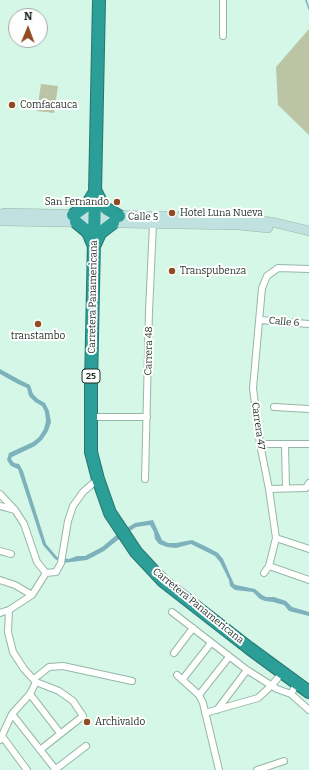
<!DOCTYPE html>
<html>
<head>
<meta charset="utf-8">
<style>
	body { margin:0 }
	#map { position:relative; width:309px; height:770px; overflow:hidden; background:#d4f7e7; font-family:Bitter,serif }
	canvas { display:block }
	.north { position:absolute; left:8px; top:8px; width:40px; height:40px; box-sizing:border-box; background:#fff; border:1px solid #a5aba8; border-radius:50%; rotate:1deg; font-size:11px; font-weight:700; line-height:16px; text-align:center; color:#1f2c26 }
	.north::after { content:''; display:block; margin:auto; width:14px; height:18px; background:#904c20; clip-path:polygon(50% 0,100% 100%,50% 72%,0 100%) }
</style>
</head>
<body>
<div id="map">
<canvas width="309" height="770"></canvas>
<div class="north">N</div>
</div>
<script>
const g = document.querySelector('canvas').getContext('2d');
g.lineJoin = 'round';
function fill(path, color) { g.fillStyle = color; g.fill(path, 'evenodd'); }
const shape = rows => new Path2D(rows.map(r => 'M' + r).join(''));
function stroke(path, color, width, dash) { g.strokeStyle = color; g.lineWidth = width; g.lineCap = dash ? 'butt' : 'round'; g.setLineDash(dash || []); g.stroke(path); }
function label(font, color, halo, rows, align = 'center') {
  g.font = font + ' Bitter,serif'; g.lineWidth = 4; g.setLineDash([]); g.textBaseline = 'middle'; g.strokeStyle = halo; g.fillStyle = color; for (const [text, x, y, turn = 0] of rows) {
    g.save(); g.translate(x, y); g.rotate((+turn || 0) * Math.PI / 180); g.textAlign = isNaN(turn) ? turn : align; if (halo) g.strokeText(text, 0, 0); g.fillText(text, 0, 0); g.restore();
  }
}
fill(shape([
	[309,29,309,135,278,105,276,67],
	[41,84,58,86,54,113,37,111]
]), '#bbc4a4');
fill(shape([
	[0,369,20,380,30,385,33,394,38,399,45,403,49,411,51,422,48,431,42,440,35,446,12,457,11,459,14,463,19,464,23,471,46,544,57,557,69,559,77,556,85,556,102,547,120,532,135,523,153,520,162,540,168,543,176,543,192,540,207,547,218,553,223,559,234,584,236,585,255,589,262,595,266,597,274,597,286,601,292,607,309,612,309,616,289,611,284,605,273,602,265,601,260,599,253,592,235,590,230,586,229,580,220,562,215,556,191,544,176,548,167,547,159,544,155,539,154,532,150,525,136,527,124,535,104,551,87,560,63,563,55,559,43,545,18,469,11,466,7,460,9,453,33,442,39,437,44,429,46,421,45,412,42,406,35,402,29,396,27,388,18,384,0,374]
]), '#7db1bc');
stroke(shape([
	[306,0,309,9]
]), '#7db1bc', 1.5);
const street = shape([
	[223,0,223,36],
	[260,320,309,324],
	[274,407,309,409],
	[91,417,147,417],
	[260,444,309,444],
	[285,444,286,488],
	[145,479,149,311,153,224],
	[269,489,306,488,309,483],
	[0,494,15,510,24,524,37,562,46,573],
	[0,506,15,510],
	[276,538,309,549],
	[0,551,11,554],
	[269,566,309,580],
	[264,573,269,566,276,538,269,489,260,444,253,388,262,288,267,276,278,268,309,269],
	[0,580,15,585,32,595],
	[9,610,8,632,13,652,24,669,36,682,59,691,73,701,83,716,40,750],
	[172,612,247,670,277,689,291,694],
	[0,613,9,610,32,595,46,573,56,572,61,563,68,521,73,506,83,492,98,479],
	[174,653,193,628],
	[177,675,199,695,203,703,219,770],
	[34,679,49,667,63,666,132,681],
	[182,680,211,643],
	[297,683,291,694,309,710],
	[30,694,60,733],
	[199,695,229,657],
	[217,710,247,670],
	[205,713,258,698,271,686,282,673],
	[12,714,56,770],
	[2,736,27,770],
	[0,740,12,714,30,694,36,682],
	[56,769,86,746],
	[257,770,284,761]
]);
const secondary = shape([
	[0,215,4,213,244,218,276,223,309,231],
	[0,220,3,221,239,225,268,228]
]);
const highway = shape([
	[99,0,91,385,91,452,98,479,110,513,136,552,163,581,249,648,309,692],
	[96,192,102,204,107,209,119,216],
	[73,215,87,205,95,192],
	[76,222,88,232,93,244],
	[95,244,100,233,113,223]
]);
stroke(street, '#96b7a8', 8);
stroke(secondary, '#96b7a8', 10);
stroke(highway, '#27766f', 14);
stroke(street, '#fff', 6);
stroke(secondary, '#bfe2e0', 9);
stroke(highway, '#2b9e97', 12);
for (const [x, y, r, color] of [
	[12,105,4,"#904c20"],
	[117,202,4,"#904c20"],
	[172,213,4,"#904c20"],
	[172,271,4,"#904c20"],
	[38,324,4,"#904c20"],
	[87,722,4,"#904c20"]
]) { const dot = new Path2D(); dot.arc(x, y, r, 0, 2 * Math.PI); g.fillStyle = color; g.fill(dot); stroke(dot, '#fff', 1.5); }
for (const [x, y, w] of [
	[91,376,18]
]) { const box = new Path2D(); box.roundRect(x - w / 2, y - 7, w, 14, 3); g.fillStyle = '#fff'; g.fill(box); stroke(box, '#1f2c26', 1); }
label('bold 9px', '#1f2c26', null, [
	["25",91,376]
]);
label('10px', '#1f2c26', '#fff', [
	["Comfacauca",20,105],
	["San Fernando",109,202,"right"],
	["Hotel Luna Nueva",180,213],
	["Transpubenza",180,271],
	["transtambo",38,336,"center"],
	["Archivaldo",95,722]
], 'left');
label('10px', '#1f2c26', '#fff', [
	["Calle 5",143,217,1],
	["Carretera Panamericana",93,297,-89],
	["Calle 6",284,322,5],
	["Carrera 48",149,351,-89],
	["Carrera 47",258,426,82],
	["Carretera Panamericana",198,606,39]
]);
</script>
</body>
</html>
